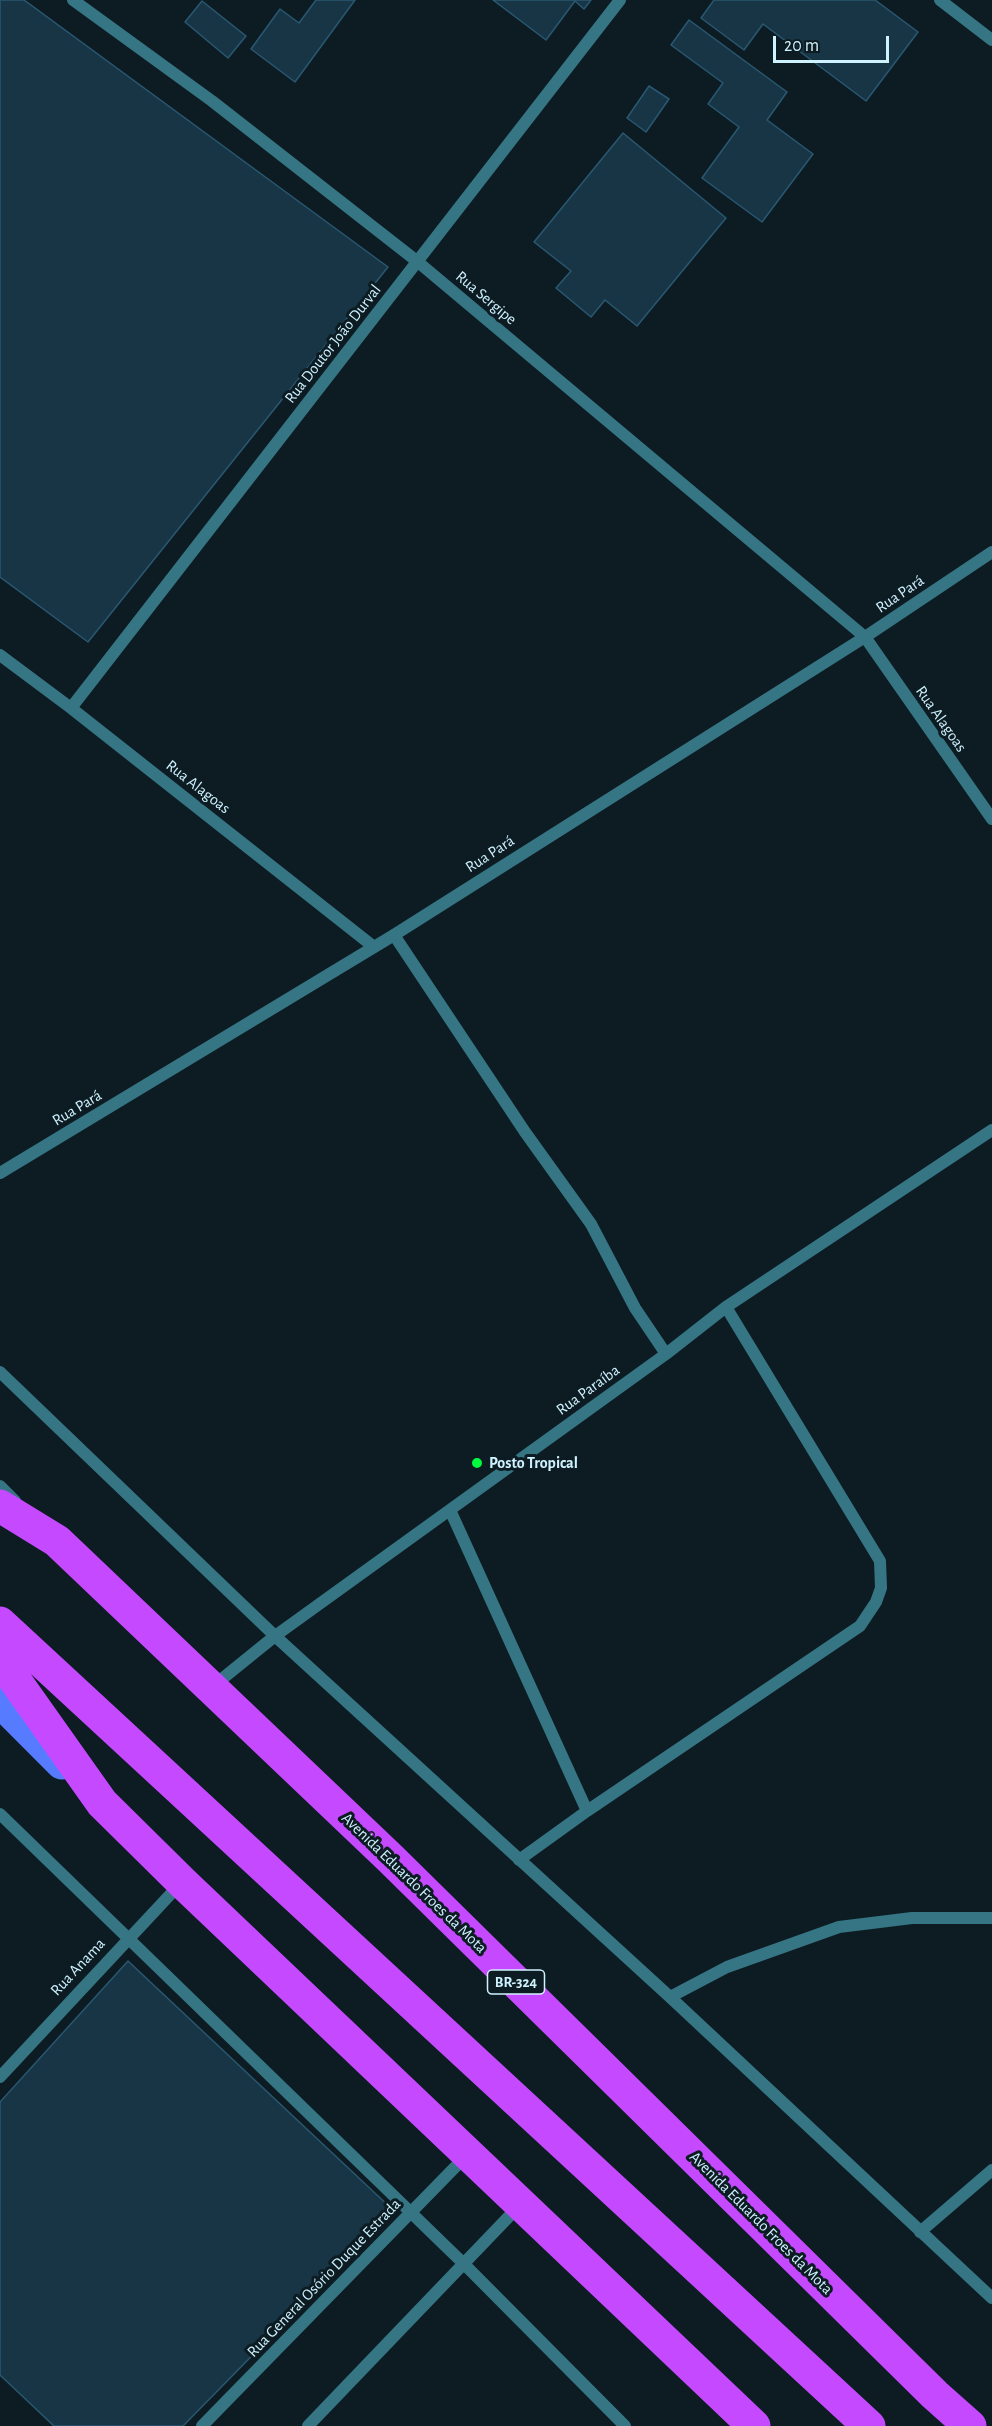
<!DOCTYPE html>
<html>
<head>
<meta charset="utf-8">
<style>
	body { margin:0 }
	#map { position:relative; width:992px; height:2426px; overflow:hidden; background:#0d1c23; font-family:"Alegreya Sans",sans-serif }
	canvas { display:block }
	.scale { position:absolute; left:773px; top:36px; width:116px; height:27px; box-sizing:border-box; border:3px solid #cff2ff; border-top:0; padding-left:8px; font-size:18px; line-height:21px; white-space:nowrap; color:#cff2ff; -webkit-text-stroke:4px #0d1c23; paint-order:stroke }
</style>
</head>
<body>
<div id="map">
<canvas width="992" height="2426"></canvas>
<div class="scale">20 m</div>
</div>
<script>
const g = document.querySelector('canvas').getContext('2d');
g.lineJoin = 'round';
function fill(path, color) { g.fillStyle = color; g.fill(path, 'evenodd'); }
const shape = rows => new Path2D(rows.map(r => 'M' + r).join(''));
function stroke(path, color, width, dash) { g.strokeStyle = color; g.lineWidth = width; g.lineCap = dash ? 'butt' : 'round'; g.setLineDash(dash || []); g.stroke(path); }
function label(font, color, halo, rows, align = 'center') {
  g.font = font + ' "Alegreya Sans",sans-serif'; g.lineWidth = 6; g.setLineDash([]); g.textBaseline = 'middle'; g.strokeStyle = halo; g.fillStyle = color; for (const [text, x, y, turn = 0] of rows) {
    g.save(); g.translate(x, y); g.rotate((+turn || 0) * Math.PI / 180); g.textAlign = isNaN(turn) ? turn : align; if (halo) g.strokeText(text, 0, 0); g.fillText(text, 0, 0); g.restore();
  }
}
const building = shape([
	[0,0,24,0,388,267,88,642,0,577,0,0],
	[316,0,355,0,295,82,251,49,280,9,299,23,316,0],
	[493,0,591,0,584,9,575,1,546,40,493,0],
	[714,0,875,0,918,32,866,101,763,24,744,50,701,18,714,0],
	[202,1,246,36,228,58,185,22,202,1],
	[689,20,787,92,767,120,813,154,762,222,702,178,739,127,708,104,723,83,671,45,689,20],
	[649,86,669,99,646,132,627,118,649,86],
	[623,133,726,218,637,326,605,300,591,317,556,288,571,271,534,242,623,133],
	[128,1961,394,2211,183,2426,54,2426,0,2375,0,2102,128,1961]
]);
fill(building, '#183545');
stroke(building, '#295872', 1.5);
stroke(shape([
	[394,935,525,1132,591,1224,635,1308,666,1354],
	[0,1372,275,1636,670,1997,992,2298],
	[450,1510,587,1811],
	[212,1687,275,1636,666,1354,726,1307,992,1130],
	[519,1860,587,1811,860,1626,876,1602,881,1588,880,1561,726,1307],
	[670,1997,727,1967,839,1927,912,1918,992,1918],
	[920,2232,992,2170]
]), '#367584', 12);
stroke(shape([
	[73,0,212,101,418,262,865,637,992,819],
	[940,0,992,40],
	[0,655,71,708,374,947],
	[71,708,620,0],
	[0,1173,394,935,865,637,992,552],
	[0,1486,15,1501],
	[0,1814,464,2264,625,2426],
	[0,2077,181,1883],
	[202,2426,466,2156],
	[308,2426,519,2206]
]), '#367584', 12);
stroke(shape([
	[0,1701,62,1763]
]), '#567bff', 33);
stroke(shape([
	[0,1506,57,1541,391,1859,935,2395,970,2426],
	[0,1623,869,2426],
	[0,1659,102,1803,182,1882,754,2426]
]), '#c54aff', 33);
for (const [x, y, r, color] of [
	[477,1463,6,"#00fa40"]
]) { const dot = new Path2D(); dot.arc(x, y, r, 0, 2 * Math.PI); g.fillStyle = color; g.fill(dot); stroke(dot, '#0d1c23', 2); }
for (const [x, y, w] of [
	[516,1982,57]
]) { const box = new Path2D(); box.roundRect(x - w / 2, y - 12, w, 24, 4.5); g.fillStyle = '#0d1c23'; g.fill(box); stroke(box, '#cff2ff', 1.5); }
label('bold 15px', '#cff2ff', null, [
	["BR-324",516,1982]
]);
label('16px', '#cff2ff', '#0d1c23', [
	["Rua Sergipe",486,298,40],
	["Rua Doutor João Durval",333,344,-52],
	["Rua Pará",900,594,-34],
	["Rua Alagoas",941,719,55],
	["Rua Alagoas",198,787,38],
	["Rua Pará",490,854,-33],
	["Rua Pará",77,1108,-31],
	["Rua Paraíba",588,1390,-36],
	["Avenida Eduardo Froes da Mota",414,1883,44],
	["Rua Anama",78,1967,-47],
	["Avenida Eduardo Froes da Mota",761,2223,45],
	["Rua General Osório Duque Estrada",324,2278,-46]
]);
label('bold 16px', '#cff2ff', '#0d1c23', [
	["Posto Tropical",489,1463]
], 'left');
</script>
</body>
</html>
